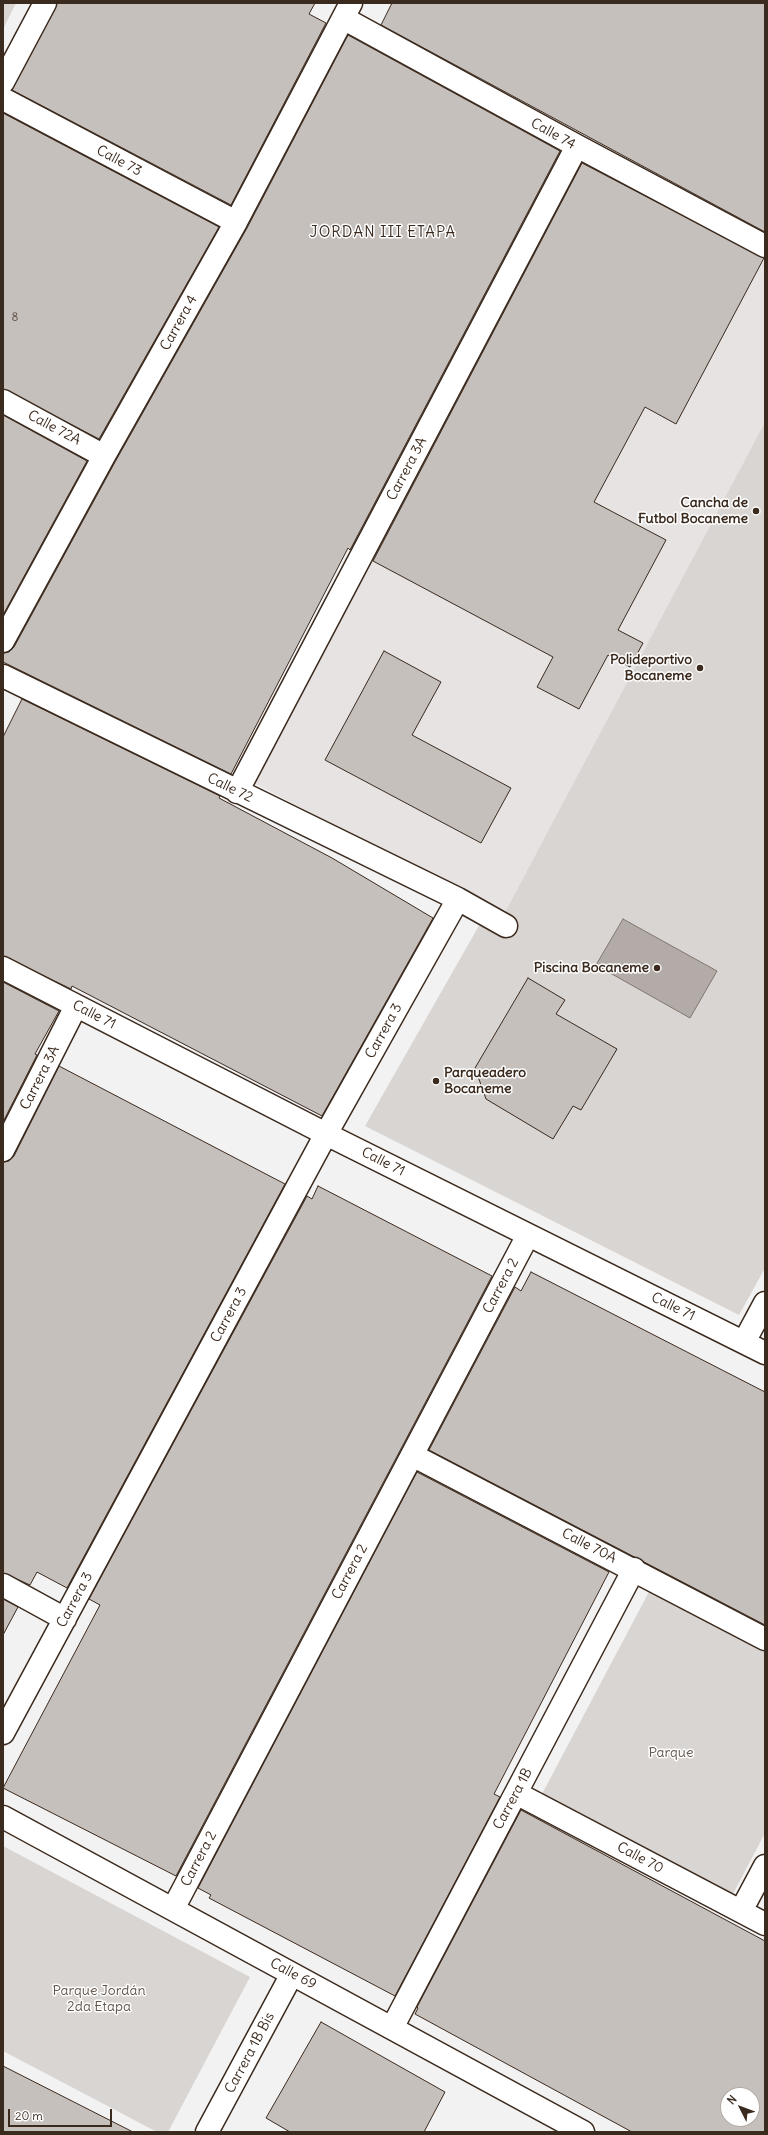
<!DOCTYPE html>
<html>
<head>
<meta charset="utf-8">
<style>
	body { margin:0 }
	#map { position:relative; width:768px; height:2135px; overflow:hidden; background:#f3f2f2; font-family:Delius,sans-serif }
	canvas { display:block }
	.frame { position:absolute; inset:0; border:4px solid #3b2a1e; pointer-events:none }
	.north { position:absolute; left:720px; top:2087px; width:40px; height:40px; box-sizing:border-box; background:#fff; border:1px solid #b1aaa5; border-radius:50%; rotate:312deg; font-size:11px; font-weight:700; line-height:16px; text-align:center; color:#3b2a1e }
	.north::after { content:''; display:block; margin:auto; width:14px; height:18px; background:#3b2a1e; clip-path:polygon(50% 0,100% 100%,50% 72%,0 100%) }
	.scale { position:absolute; left:8px; top:2109px; width:104px; height:18px; box-sizing:border-box; border:2px solid #3b2a1e; border-top:0; padding-left:5px; font-size:12px; line-height:14px; white-space:nowrap; color:#3b2a1e; -webkit-text-stroke:3px #fff; paint-order:stroke }
</style>
</head>
<body>
<div id="map">
<canvas width="768" height="2135"></canvas>
<div class="frame"></div>
<div class="north">N</div>
<div class="scale">20 m</div>
</div>
<script>
const g = document.querySelector('canvas').getContext('2d');
g.lineJoin = 'round';
function fill(path, color) { g.fillStyle = color; g.fill(path, 'evenodd'); }
const shape = rows => new Path2D(rows.map(r => 'M' + r).join(''));
function stroke(path, color, width, dash) { g.strokeStyle = color; g.lineWidth = width; g.lineCap = dash ? 'butt' : 'round'; g.setLineDash(dash || []); g.stroke(path); }
function label(font, color, halo, rows, align = 'center') {
  g.font = font + ' Delius,sans-serif'; g.lineWidth = 3; g.setLineDash([]); g.textBaseline = 'middle'; g.strokeStyle = halo; g.fillStyle = color; for (const [text, x, y, turn = 0] of rows) {
    g.save(); g.translate(x, y); g.rotate((+turn || 0) * Math.PI / 180); g.textAlign = isNaN(turn) ? turn : align; if (halo) g.strokeText(text, 0, 0); g.fillText(text, 0, 0); g.restore();
  }
}
fill(shape([
	[581,168,765,264,765,422,504,914,254,783]
]), '#e6e3e2');
fill(shape([
	[3,3,16,3,3,29],
	[765,422,765,1268,739,1315,365,1126,485,915,504,914],
	[651,1588,765,1648,765,1833,733,1894,542,1794],
	[3,1846,250,1977,168,2132,157,2132,3,2051]
]), '#d8d5d2');
const water = shape([
	[623,919,717,971,690,1018,596,965,623,919]
]);
fill(water, '#b2aba7');
stroke(water, '#827770', 1);
const building = shape([
	[57,3,315,3,309,14,326,23,231,205,12,90,57,3],
	[392,3,765,3,765,232,381,25,392,3],
	[348,35,560,151,350,550,348,548,231,774,3,662,3,653,9,652,14,647,115,462,247,228,348,35],
	[3,113,219,227,99,439,3,389,3,113],
	[582,163,764,258,676,424,645,407,594,502,666,540,618,630,643,643,630,667,608,655,579,709,537,687,553,657,373,561,582,163],
	[3,415,87,461,3,615,3,415],
	[384,651,441,682,412,735,511,788,481,843,325,760,384,651],
	[22,699,220,796,219,798,332,858,433,918,322,1116,72,986,71,989,3,956,3,737,22,699],
	[528,978,565,1000,556,1014,617,1049,581,1110,573,1106,553,1139,486,1099,475,1068,528,978],
	[3,982,59,1011,35,1054,37,1055,3,1122,3,982],
	[59,1066,285,1184,67,1588,37,1572,30,1585,3,1573,3,1162,9,1161,14,1156,59,1066],
	[318,1186,492,1276,176,1876,3,1788,100,1605,89,1599,307,1196,312,1199,318,1186],
	[531,1272,765,1392,765,1625,429,1450,515,1287,521,1291,531,1272],
	[417,1472,609,1572,494,1794,500,1797,395,1996,209,1898,211,1895,198,1888,417,1472],
	[3,1599,18,1607,3,1635,3,1599],
	[521,1810,765,1941,765,2132,632,2132,415,2014,418,2008,417,2007,521,1810],
	[728,2095,752,2095,752,2119,728,2119,728,2095],
	[321,2022,445,2092,424,2132,290,2132,266,2118,321,2022],
	[3,2066,133,2132,3,2132,3,2066]
]);
fill(building, '#c6c0bd');
stroke(building, '#3b2a1e', 1);
const minor = shape([
	[343,18,577,146,765,246],
	[3,82,45,3],
	[3,99,236,222],
	[3,401,104,456],
	[3,641,104,456,236,222,351,3],
	[3,676,458,899,506,926],
	[237,792,577,146],
	[3,968,326,1134,765,1353],
	[3,1150,76,1006],
	[744,1342,765,1303],
	[412,1455,765,1639],
	[3,1585,65,1619],
	[3,1733,326,1134,458,899],
	[516,1793,765,1924],
	[3,1817,583,2132],
	[173,1909,528,1235],
	[741,1911,765,1866],
	[392,2028,634,1569],
	[207,2132,292,1974]
]);
stroke(minor, '#3b2a1e', 25);
stroke(minor, '#fff', 22);
for (const [x, y, r, color] of [
	[756,511,4,"#3b2a1e"],
	[700,668,4,"#3b2a1e"],
	[657,968,4,"#3b2a1e"],
	[436,1081,4,"#3b2a1e"]
]) { const dot = new Path2D(); dot.arc(x, y, r, 0, 2 * Math.PI); g.fillStyle = color; g.fill(dot); stroke(dot, '#fff', 1.5); }
label('12px', '#5e5046', null, [
	["8",15,318]
]);
label('14px', '#3b2a1e', '#fff', [
	["Calle 74",553,134,29],
	["Calle 73",119,161,28],
	["Carrera 4",179,323,-61],
	["Calle 72A",54,428,28],
	["Carrera 3A",407,469,-62],
	["Calle 72",230,788,26],
	["Calle 71",94,1015,27],
	["Carrera 3",384,1031,-61],
	["Carrera 3A",40,1078,-63],
	["Calle 71",383,1162,27],
	["Carrera 2",501,1286,-62],
	["Calle 71",673,1307,26],
	["Carrera 3",229,1315,-62],
	["Calle 70A",589,1546,27],
	["Carrera 2",350,1572,-62],
	["Carrera 3",75,1600,-62],
	["Carrera 1B",513,1799,-62],
	["Calle 70",640,1858,28],
	["Carrera 2",199,1859,-62],
	["Calle 69",293,1974,28],
	["Carrera 1B Bis",250,2053,-62]
]);
label('bold 14px', '#3b2a1e', '#fff', [
	["Cancha de",748,503],
	["Futbol Bocaneme",748,519],
	["Polideportivo",692,660],
	["Bocaneme",692,676],
	["Piscina Bocaneme",649,968],
	["Parqueadero",444,1073,"left"],
	["Bocaneme",444,1089,"left"]
], 'right');
label('14px', '#62554b', '#fff', [
	["Parque",671,1753],
	["Parque Jordán",99,1991],
	["2da Etapa",99,2007]
]);
g.letterSpacing = '1px';
label('15px', '#3b2a1e', '#fff', [
	["JORDAN III ETAPA",383,233]
]);
g.letterSpacing = '0px';
</script>
</body>
</html>
